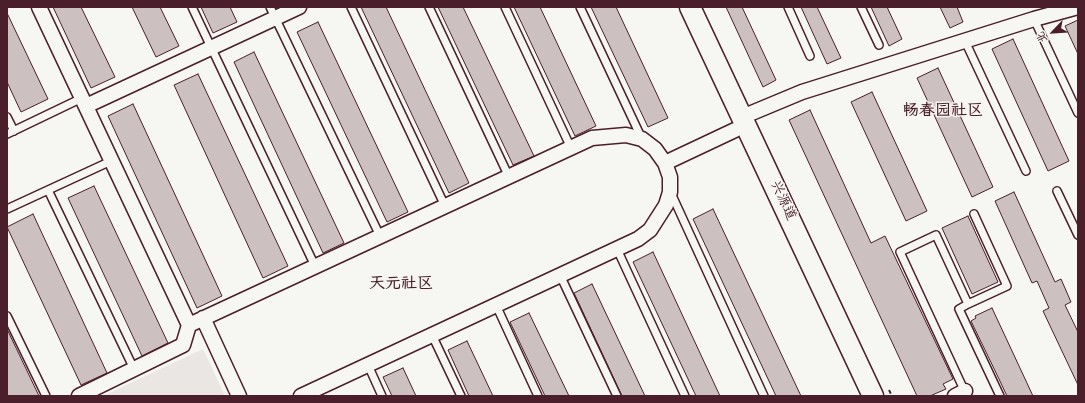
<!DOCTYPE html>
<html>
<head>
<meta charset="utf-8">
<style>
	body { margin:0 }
	#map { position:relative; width:1085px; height:403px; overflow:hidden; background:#f6f6f2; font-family:"Indie Flower","LXGW WenKai TC",sans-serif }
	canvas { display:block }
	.frame { position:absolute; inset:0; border:8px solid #4a1f2b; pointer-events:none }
	.north { position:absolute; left:1033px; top:12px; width:40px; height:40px; -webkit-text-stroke:3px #f6f6f2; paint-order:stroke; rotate:245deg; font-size:11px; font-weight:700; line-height:16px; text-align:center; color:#4a1f2b }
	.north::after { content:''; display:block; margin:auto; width:14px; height:18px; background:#4a1f2b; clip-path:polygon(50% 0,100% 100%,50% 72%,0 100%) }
</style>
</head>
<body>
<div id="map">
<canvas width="1085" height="403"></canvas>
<div class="frame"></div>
<div class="north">北</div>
</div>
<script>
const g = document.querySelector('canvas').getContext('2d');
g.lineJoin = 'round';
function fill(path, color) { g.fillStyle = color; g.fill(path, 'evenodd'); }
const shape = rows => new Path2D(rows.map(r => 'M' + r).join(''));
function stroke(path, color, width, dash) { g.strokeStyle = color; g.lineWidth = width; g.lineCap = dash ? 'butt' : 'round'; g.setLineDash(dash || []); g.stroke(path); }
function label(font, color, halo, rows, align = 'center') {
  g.font = font + ' "Indie Flower","LXGW WenKai TC",sans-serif'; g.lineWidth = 3; g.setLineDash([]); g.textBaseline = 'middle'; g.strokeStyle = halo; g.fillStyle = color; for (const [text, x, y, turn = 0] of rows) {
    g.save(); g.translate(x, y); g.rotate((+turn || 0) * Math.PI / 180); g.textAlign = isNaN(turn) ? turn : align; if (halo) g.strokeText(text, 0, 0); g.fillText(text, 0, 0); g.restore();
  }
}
fill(shape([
	[203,349,225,396,103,396]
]), '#e9e6e3');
const building = shape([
	[53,7,81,7,115,77,91,88,53,7],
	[132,7,160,7,179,46,156,57,132,7],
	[201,7,230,7,237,22,213,33,201,7],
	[361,7,386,7,469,183,449,193,361,7],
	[438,7,463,7,534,156,513,165,438,7],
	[514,7,540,7,596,126,575,136,514,7],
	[591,7,616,7,668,118,648,127,591,7],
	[726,7,742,7,776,80,763,87,726,7],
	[801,7,817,7,841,58,827,64,801,7],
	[871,7,887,7,902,39,889,46,871,7],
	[940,7,957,7,963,22,950,28,940,7],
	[7,13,48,99,21,112,7,82,7,13],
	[1078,20,1078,54,1065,26,1078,20],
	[318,22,408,212,387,222,297,32,318,22],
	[1013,39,1069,161,1048,171,992,49,1013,39],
	[254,52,344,243,323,253,234,62,254,52],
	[938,68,993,187,972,197,917,78,938,68],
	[198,74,288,266,263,278,174,85,198,74],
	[872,92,927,211,906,221,851,102,872,92],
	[133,104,222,296,197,308,108,116,133,104],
	[810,110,871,243,885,236,953,379,943,384,946,389,930,396,917,396,789,120,810,110],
	[94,186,168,343,142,356,68,198,94,186],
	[1014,192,1055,282,1061,279,1071,302,1065,305,1078,332,1078,385,1043,311,1049,308,1037,281,1032,283,995,201,1014,192],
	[713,209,801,396,776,396,693,219,713,209],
	[33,214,107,373,81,385,7,227,33,214],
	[968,216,998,282,972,294,942,228,968,216],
	[653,252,720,396,696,396,633,262,653,252],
	[592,284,645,396,622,396,574,293,592,284],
	[992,308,1033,396,1007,396,999,379,971,321,976,318,975,316,992,308],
	[529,313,569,396,545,396,510,322,529,313],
	[7,329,39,396,7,396,7,329],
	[467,341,493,396,469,396,448,350,467,341],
	[403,368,416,396,392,396,383,377,403,368]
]);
fill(building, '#ccc1c0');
stroke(building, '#4a1f2b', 1);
const service = shape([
	[192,7,315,266],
	[270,7,380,236],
	[351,7,445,206],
	[429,7,509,177],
	[505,7,571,148],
	[580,7,642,139],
	[788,7,810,56],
	[861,7,879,45],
	[1034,19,1078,113],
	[965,41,1026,171],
	[7,117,14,131],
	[7,134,82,98],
	[48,190,134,369],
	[1057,191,1078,235],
	[671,193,764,396],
	[7,209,111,161],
	[617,249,685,396],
	[560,275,617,396],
	[968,304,1007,286,974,214],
	[496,305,538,396],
	[7,316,46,396],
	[432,335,461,396],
	[368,365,382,396],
	[965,392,900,252,936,235,968,304,959,309,1000,396]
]);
const minor = shape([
	[39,7,189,325,592,138,626,135,642,139,655,149,665,163,670,177,670,192,666,205,650,230,638,239,301,396],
	[86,106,299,7],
	[742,117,802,92,1034,19,1078,7],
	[665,163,735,130],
	[203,318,239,396],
	[79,396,183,345,189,325],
	[955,396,965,391]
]);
const secondary = shape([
	[690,7,873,396]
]);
stroke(service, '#4a1f2b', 10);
stroke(minor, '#4a1f2b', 17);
stroke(secondary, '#4a1f2b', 23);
stroke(shape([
	[889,390,892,396]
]), '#4a1f2b', 2, [4, 3]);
stroke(service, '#f6f6f2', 7);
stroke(minor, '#f6f6f2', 14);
stroke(secondary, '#f6f6f2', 20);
label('14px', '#4a1f2b', '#f6f6f2', [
	["兴源道",782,201,65]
]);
label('bold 16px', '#4a1f2b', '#f6f6f2', [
	["畅春园社区",943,112],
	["天元社区",401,285]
]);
</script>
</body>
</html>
